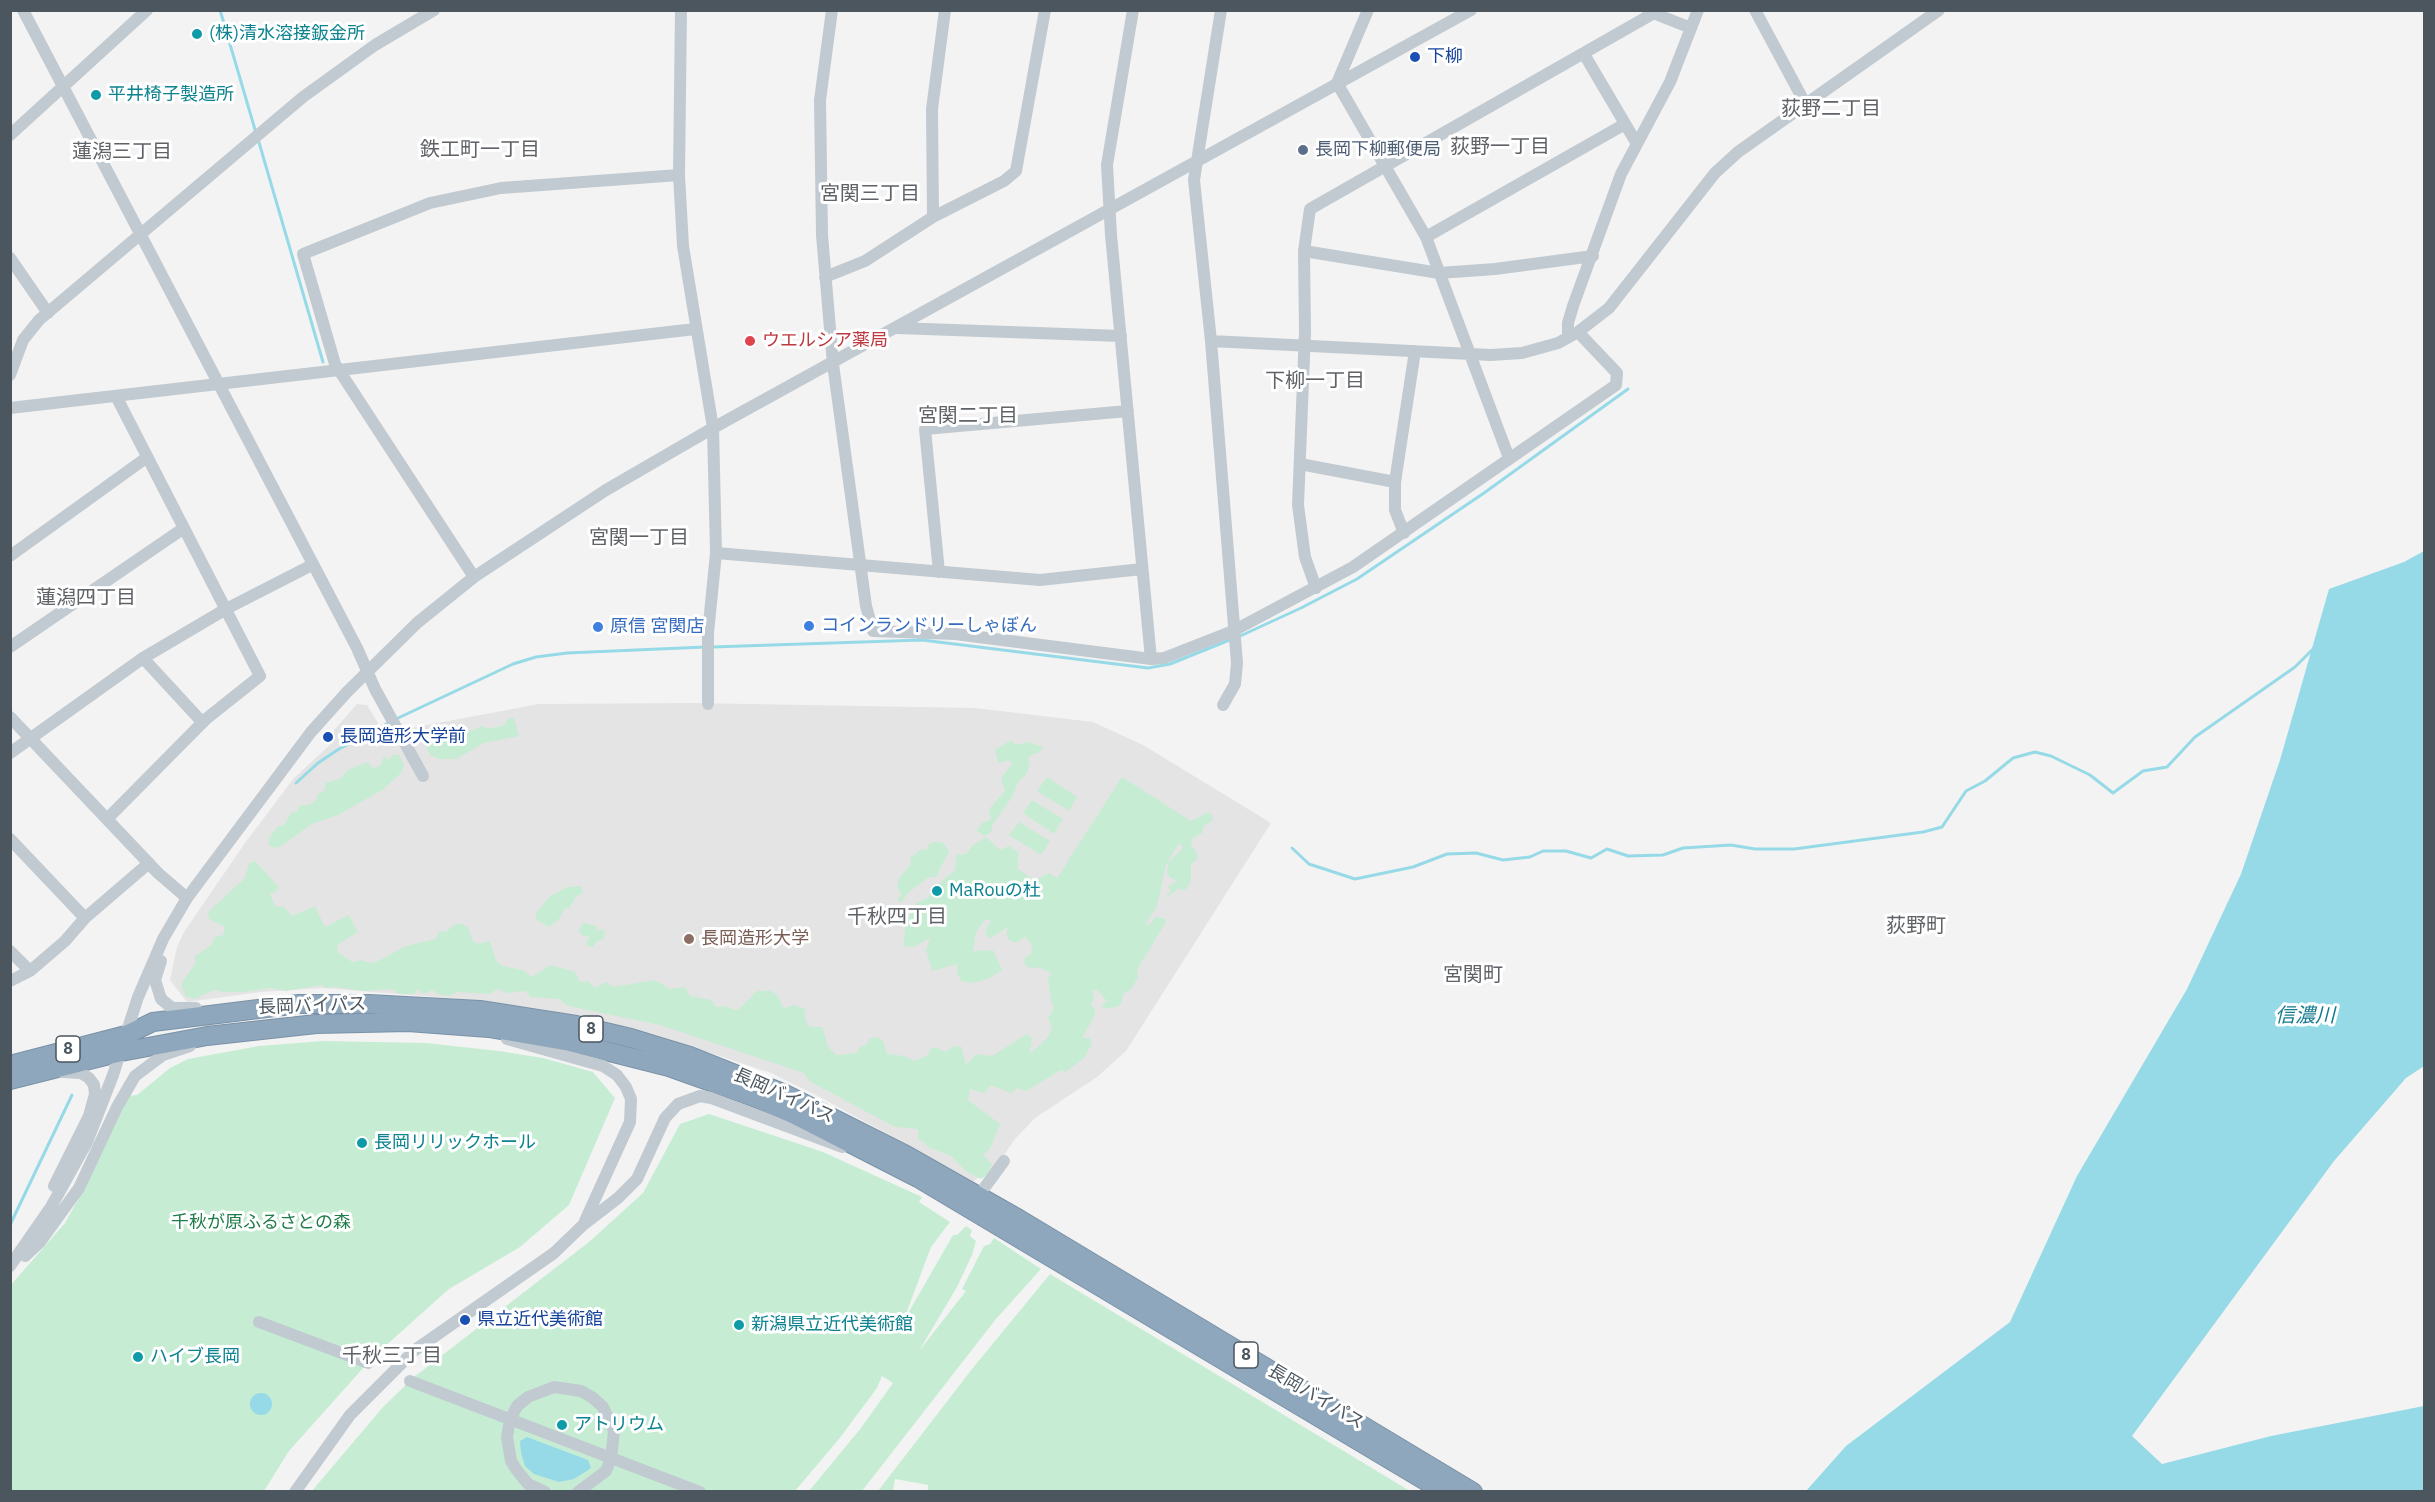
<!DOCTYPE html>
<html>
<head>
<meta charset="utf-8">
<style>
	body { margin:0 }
	#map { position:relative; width:2435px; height:1502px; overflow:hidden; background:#f4f3f3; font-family:"IBM Plex Sans",sans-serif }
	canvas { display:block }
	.frame { position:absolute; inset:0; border:12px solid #4b565f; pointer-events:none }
</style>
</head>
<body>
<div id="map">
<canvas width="2435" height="1502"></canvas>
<div class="frame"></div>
</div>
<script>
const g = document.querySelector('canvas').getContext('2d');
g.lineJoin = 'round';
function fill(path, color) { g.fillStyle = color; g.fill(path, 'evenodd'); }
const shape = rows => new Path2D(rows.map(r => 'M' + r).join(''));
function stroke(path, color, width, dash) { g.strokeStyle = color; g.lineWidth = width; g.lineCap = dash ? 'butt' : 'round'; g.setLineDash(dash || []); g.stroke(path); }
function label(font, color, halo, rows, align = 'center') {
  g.font = font + ' "IBM Plex Sans","Noto Sans JP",sans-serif'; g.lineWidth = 6; g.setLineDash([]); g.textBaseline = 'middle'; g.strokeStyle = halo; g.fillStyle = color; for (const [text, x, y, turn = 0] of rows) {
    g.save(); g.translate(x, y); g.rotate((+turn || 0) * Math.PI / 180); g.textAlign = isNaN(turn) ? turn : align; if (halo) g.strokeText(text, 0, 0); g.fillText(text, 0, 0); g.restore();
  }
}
fill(shape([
	[693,703,975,708,1093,722,1143,745,1271,823,1126,1051,1097,1077,1035,1118,1015,1139,993,1171,973,1181,818,1096,771,1073,656,1035,541,1009,484,1001,323,988,261,992,187,1002,170,980,177,947,184,932,245,843,294,778,333,742,334,730,357,704,367,705,384,733,539,704]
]), '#e5e4e4');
fill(shape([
	[509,718,514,718,519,736,484,743,456,759,439,759,430,755,426,747,438,733,461,735,483,726,487,729,504,725],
	[1011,740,1015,745,1028,742,1043,747,1040,752,1029,756,1028,762,1030,764,1027,773,1017,784,1014,794,993,824,991,832,985,836,977,831,982,823,991,819,989,809,1005,791,1001,778,1012,764,1010,760,998,763,995,750],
	[392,755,399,755,404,765,401,773,382,790,338,815,312,824,281,846,275,848,269,845,269,838,277,827,284,825,291,813,297,811,301,805,309,805,317,799,317,795,325,790,325,783,340,779,348,770,362,764,368,762,372,768,380,766,384,756,389,760],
	[1047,777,1077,797,1069,811,1037,791],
	[1122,777,1191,821,1208,812,1213,816,1212,821,1204,826,1202,833,1192,839,1191,845,1198,855,1196,861,1191,864,1191,881,1185,890,1178,889,1163,900,1171,891,1168,886,1178,881,1170,878,1167,872,1168,863,1183,848,1179,843,1166,865,1157,906,1145,925,1150,924,1156,916,1167,920,1137,970,1138,977,1131,990,1124,993,1120,1006,1104,1009,1102,1005,1107,1001,1097,990,1092,990,1094,998,1091,1005,1095,1009,1095,1015,1082,1038,1090,1038,1092,1043,1085,1057,1070,1069,1065,1072,1061,1070,1026,1091,1018,1088,1011,1093,991,1085,984,1093,970,1089,968,1100,1000,1124,990,1149,983,1155,992,1164,987,1175,981,1179,966,1171,951,1156,930,1148,918,1138,918,1129,895,1127,809,1081,804,1073,660,1025,568,1006,559,999,531,997,525,991,507,993,498,989,489,994,457,992,449,996,437,994,433,990,423,994,418,989,414,994,399,994,393,989,362,991,336,987,326,988,322,985,286,991,270,988,244,992,222,992,214,990,195,999,185,996,181,984,196,962,194,957,211,945,215,937,223,935,225,927,209,919,208,912,245,878,249,863,255,861,278,886,276,892,270,894,275,906,284,907,292,916,315,906,325,927,349,915,358,932,337,945,338,952,352,962,361,960,371,963,380,960,406,946,435,939,439,932,447,931,455,924,463,924,469,928,472,940,477,944,490,941,496,960,502,966,523,970,532,977,550,965,575,972,580,982,588,981,595,988,606,982,613,987,655,980,670,989,685,987,690,996,711,1000,716,1007,727,1006,733,1010,739,1009,757,991,771,991,777,995,784,1008,794,1005,805,1009,806,1021,810,1027,822,1027,829,1048,837,1055,856,1053,861,1046,866,1045,869,1039,875,1037,883,1040,887,1054,904,1056,915,1061,928,1055,930,1049,935,1047,946,1052,952,1047,961,1046,966,1065,976,1054,992,1056,1027,1034,1032,1038,1030,1054,1048,1037,1052,1027,1048,1018,1054,1008,1051,1001,1048,978,1052,974,1039,967,1032,969,1025,965,1024,959,1032,952,1031,943,1025,937,1015,943,1008,939,1006,934,1008,927,989,939,985,931,991,920,985,920,976,932,973,951,993,950,1002,970,988,979,971,983,961,981,957,973,957,964,932,971,926,950,930,938,914,947,903,946,906,923,916,903,928,898,939,884,955,870,956,855,966,854,973,845,986,837,1000,850,1009,846,1018,852,1018,869,1034,880,1049,873,1057,878],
	[1032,800,1063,819,1054,834,1023,813],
	[1019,822,1050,841,1041,855,1009,835],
	[933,842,942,842,949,851,936,877,929,877,908,893,902,902,897,901,901,894,897,886,900,877,911,864,910,858,922,849,927,850,927,846],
	[581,886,583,893,576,897,569,908,564,909,560,918,549,927,536,919,536,913,550,896,568,887],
	[583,923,594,925,597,928,596,932,600,929,605,931,604,939,597,941,593,947,586,945,589,937,582,935,578,931],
	[323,1041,426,1043,499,1051,543,1058,593,1072,615,1098,569,1205,520,1247,449,1289,373,1357,289,1451,264,1491,11,1491,10,1286,65,1223,86,1185,128,1096,137,1095,170,1068,188,1059,259,1046],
	[709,1114,823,1152,922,1197,919,1202,950,1222,931,1247,903,1322,953,1235,957,1235,966,1226,972,1230,970,1236,976,1241,972,1255,957,1287,919,1351,966,1291,962,1289,984,1246,990,1244,994,1238,1041,1269,996,1319,862,1491,809,1491,861,1428,893,1383,882,1376,877,1388,839,1439,795,1491,311,1492,383,1407,414,1377,589,1242,643,1193,680,1124],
	[1050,1274,1410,1491,928,1492,928,1485,895,1479,893,1491,878,1491,972,1369]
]), '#c6edd3');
fill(shape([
	[2424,551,2424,1066,2406,1078,2334,1161,2132,1436,2162,1464,2271,1436,2424,1406,2424,1491,1806,1491,1846,1446,2010,1322,2077,1176,2187,989,2241,874,2280,760,2329,589,2404,562],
	'250 1404a11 11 0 1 1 22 0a11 11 0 1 1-22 0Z',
	[527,1437,588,1460,591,1468,574,1479,559,1482,534,1474,525,1466,521,1453,520,1441]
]), '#96dae7');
stroke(shape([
	[220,10,256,133],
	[258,139,323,362],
	[1238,637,1301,608,1357,579,1484,493,1628,389],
	[712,647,922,640,1148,668,1170,664,1232,639],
	[396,719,513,664,536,657,567,653,705,647],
	[296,783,318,763,339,749,390,722],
	[1292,848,1309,864,1355,879,1413,867,1447,854,1476,853,1503,860,1530,857,1543,851,1566,851,1591,858,1607,849,1628,856,1663,855,1683,848,1731,845,1755,849,1794,849,1923,832,1942,827,1966,791,1985,781,2013,758,2035,752,2051,756,2090,775,2113,793,2143,771,2167,767,2195,737,2295,667,2314,648],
	[10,1225,72,1095]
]), '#96dae7', 3);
const highway = shape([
	[10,1065,126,1035,153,1022,299,1004,369,1004,480,1010,576,1025,631,1038,690,1056,783,1093,906,1155,1019,1219,1473,1492],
	[10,1080,121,1052,207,1036,316,1024,408,1022,489,1028,570,1042,669,1067,756,1098,795,1115,918,1178,1444,1492]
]);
stroke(highway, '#7992a8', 20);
stroke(shape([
	[23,10,357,648,375,689,423,776],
	[681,10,679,175,683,246,713,428,716,553,1040,580,1142,569],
	[832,10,820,100,822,235,833,364,866,606,873,631,955,634,1151,659,1164,658,1233,631,1353,567,1616,385,1617,373,1578,332],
	[1133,10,1107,165,1111,235,1151,659],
	[1221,10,1194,180,1211,341,1237,663,1235,684,1223,705],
	[1368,10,1337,83,1426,237,1509,458],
	[1755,10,1806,105],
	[1648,11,1691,28],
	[1584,54,1637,144],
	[10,135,147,10],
	[933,217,932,109,945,10],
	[1426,237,1625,124],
	[1304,251,1439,273,1495,269,1593,256],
	[10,258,48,313],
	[825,277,865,261,933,217,1004,181,1016,171,1045,10],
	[897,328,1121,336],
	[1568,337,1568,323,1573,306,1621,174,1670,82,1698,10],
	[1211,341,1491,355,1522,353,1558,343,1578,332,1609,308,1715,173,1738,152,1939,10],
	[10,375,23,340,39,320,303,97,375,45,434,10],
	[10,408,695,329],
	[1300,464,1395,482],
	[1404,533,1395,510,1395,482,1415,351],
	[10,556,146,458],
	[939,572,925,429,1128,411],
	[474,577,335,364,303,254,430,203,501,188,679,175],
	[1316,588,1305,557,1298,505,1305,332,1304,251,1310,209,1654,13],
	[10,647,184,528],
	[143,658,202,722],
	[708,704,708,633,716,553],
	[10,717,158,873,187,898],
	[10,753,143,658,226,609,312,565],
	[108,818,206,719,260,676,116,396],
	[10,839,85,918],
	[10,951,30,971],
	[161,961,155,980,161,999,172,1008,196,1008],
	[10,981,30,971,65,941,85,918,149,863],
	[507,1039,603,1066,617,1075,626,1087,631,1099,630,1122,585,1221],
	[54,1186,89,1116,95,1094,94,1085,89,1078,81,1073,62,1072],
	[985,1187,1004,1161],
	[25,1256,40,1242,79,1188,117,1107,135,1076,163,1055,190,1046],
	[10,1266,51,1207,87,1142,113,1075,138,997,163,939,187,898,311,732,347,692,417,623,474,577,606,490,713,428,1471,10],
	[259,1322,368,1363],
	[410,1381,700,1492],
	[295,1492,350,1415,415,1350,554,1253,583,1225,618,1198,637,1179,665,1118,678,1104,700,1096,711,1098,842,1147],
	[545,1492,528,1484,516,1469,511,1461,507,1437,510,1420,517,1406,528,1397,554,1387,581,1391,593,1398,603,1407,614,1431,611,1459,606,1471,578,1492]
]), '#c1cad0', 12);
stroke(highway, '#8ea7bc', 18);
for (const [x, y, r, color] of [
	[197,34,6,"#0f9aa8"],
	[1415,57,6,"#1a4fb4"],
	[96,95,6,"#0f9aa8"],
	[1303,150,6,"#5c6f8a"],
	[750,341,6,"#e0444e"],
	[809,626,6,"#3f7fe0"],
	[598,627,6,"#3f7fe0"],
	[328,737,6,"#1a4fb4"],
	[937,891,6,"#0f9aa8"],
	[689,939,6,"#8d6e63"],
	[362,1143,6,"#0f9aa8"],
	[465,1320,6,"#1a4fb4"],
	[739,1325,6,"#0f9aa8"],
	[138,1357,6,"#0f9aa8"],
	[562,1425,6,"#0f9aa8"]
]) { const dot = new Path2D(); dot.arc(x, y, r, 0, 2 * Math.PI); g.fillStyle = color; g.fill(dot); stroke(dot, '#fff', 2); }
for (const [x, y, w] of [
	[591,1029,24],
	[68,1049,24],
	[1246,1355,24]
]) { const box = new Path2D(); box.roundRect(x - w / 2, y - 13, w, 26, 4.5); g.fillStyle = '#fff'; g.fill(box); stroke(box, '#4b565f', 1.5); }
label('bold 16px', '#4b565f', null, [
	["8",591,1029],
	["8",68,1049],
	["8",1246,1355]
]);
label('18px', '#0d838f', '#fff', [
	["(株)清水溶接鈑金所",209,34],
	["平井椅子製造所",108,95],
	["MaRouの杜",949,891],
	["長岡リリックホール",374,1143],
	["新潟県立近代美術館",751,1325],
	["ハイブ長岡",150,1357],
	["アトリウム",574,1425]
], 'left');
label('18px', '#164399', '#fff', [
	["下柳",1427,57],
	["長岡造形大学前",340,737],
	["県立近代美術館",477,1320]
], 'left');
label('18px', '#4e5e75', '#fff', [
	["長岡下柳郵便局",1315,150]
], 'left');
label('18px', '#be3a42', '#fff', [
	["ウエルシア薬局",762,341]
], 'left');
label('18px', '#366cbe', '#fff', [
	["コインランドリーしゃぼん",821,626],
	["原信 宮関店",610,627]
], 'left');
label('18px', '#785e54', '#fff', [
	["長岡造形大学",701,939]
], 'left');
label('18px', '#4b565f', '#fff', [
	["長岡バイパス",312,1006,-2],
	["長岡バイパス",784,1096,24],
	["長岡バイパス",1316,1397,31]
]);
label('18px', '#1f7d4a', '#fff', [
	["千秋が原ふるさとの森",261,1223]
]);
label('20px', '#5f6367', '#fff', [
	["荻野二丁目",1831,109],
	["荻野一丁目",1500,147],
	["鉄工町一丁目",480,150],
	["蓮潟三丁目",122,152],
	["宮関三丁目",870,194],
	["下柳一丁目",1315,381],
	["宮関二丁目",968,416],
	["宮関一丁目",639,538],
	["蓮潟四丁目",86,598],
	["千秋四丁目",897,917],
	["荻野町",1916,926],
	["宮関町",1473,975],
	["千秋三丁目",392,1356]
]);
label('italic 20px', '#177b8f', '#fff', [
	["信濃川",2305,1016]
]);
</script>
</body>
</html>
